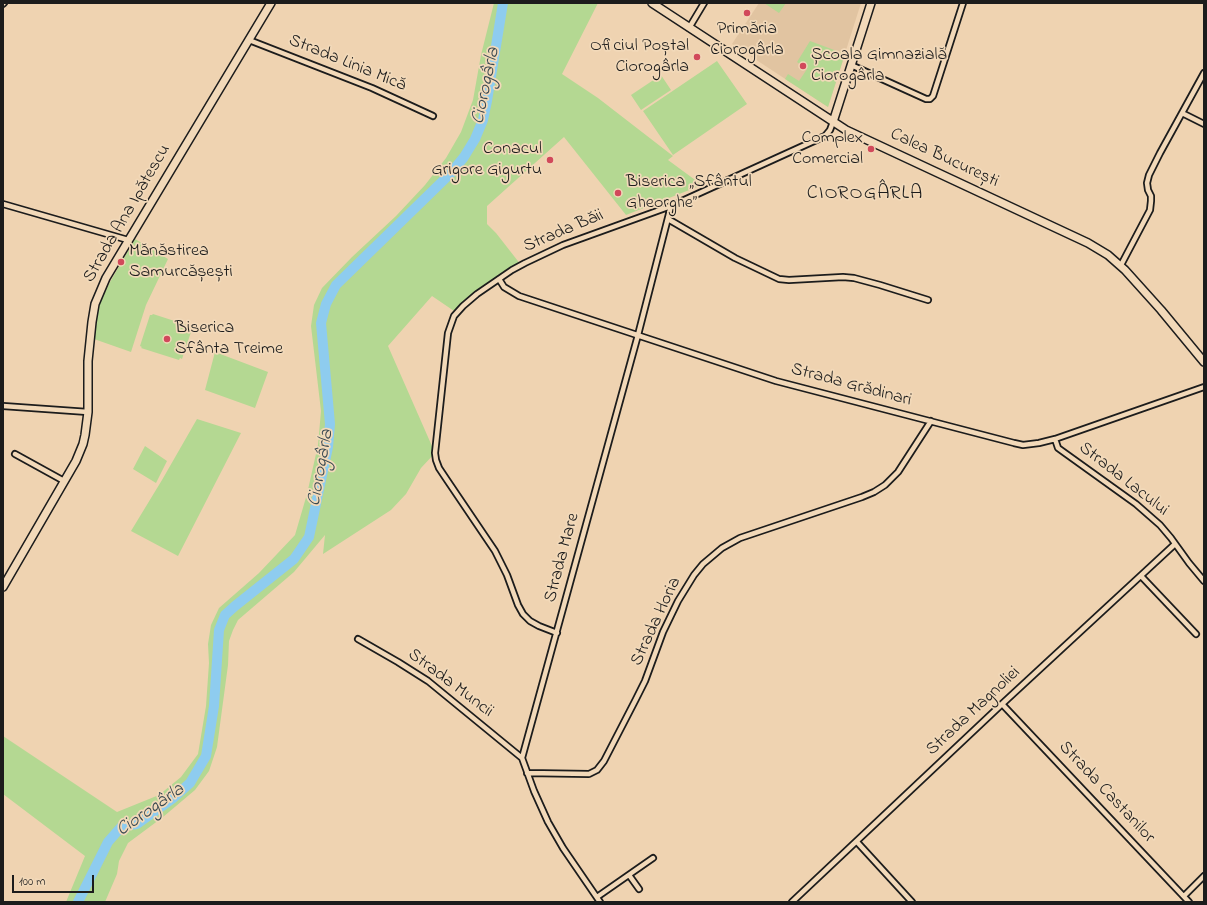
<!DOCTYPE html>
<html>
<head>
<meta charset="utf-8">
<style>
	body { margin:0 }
	#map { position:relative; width:1207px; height:905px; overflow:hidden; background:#efd3b1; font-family:"Indie Flower",sans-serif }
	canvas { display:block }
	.frame { position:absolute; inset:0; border:4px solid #1c1c1c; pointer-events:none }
	.scale { position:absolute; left:12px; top:875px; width:82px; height:18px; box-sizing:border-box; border:2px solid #1c1c1c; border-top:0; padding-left:5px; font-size:12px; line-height:14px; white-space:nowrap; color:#1c1c1c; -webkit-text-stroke:3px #f2d9b9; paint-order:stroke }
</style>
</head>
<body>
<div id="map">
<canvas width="1207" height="905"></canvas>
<div class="frame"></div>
<div class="scale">100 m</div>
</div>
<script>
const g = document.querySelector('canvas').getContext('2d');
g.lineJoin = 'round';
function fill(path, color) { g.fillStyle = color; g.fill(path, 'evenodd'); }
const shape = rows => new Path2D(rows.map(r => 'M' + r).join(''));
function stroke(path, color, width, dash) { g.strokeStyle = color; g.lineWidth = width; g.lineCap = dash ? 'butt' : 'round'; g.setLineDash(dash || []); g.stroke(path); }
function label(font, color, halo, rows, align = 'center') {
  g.font = font + ' "Indie Flower",sans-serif'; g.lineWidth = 3.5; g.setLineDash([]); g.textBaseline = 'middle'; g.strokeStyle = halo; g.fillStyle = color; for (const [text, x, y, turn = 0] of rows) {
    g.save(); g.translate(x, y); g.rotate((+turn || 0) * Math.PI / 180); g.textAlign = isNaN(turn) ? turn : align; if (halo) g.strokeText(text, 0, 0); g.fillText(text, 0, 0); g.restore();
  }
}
fill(shape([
	[759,3,861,3,828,107,732,44]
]), '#e1c4a1');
fill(shape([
	[494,3,598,3,562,74,598,98,673,156,668,160,702,185,626,215,564,137,487,206,487,224,496,233,521,265,499,279,457,313,432,296,388,346,435,453,421,468,406,494,391,510,323,554,325,535,294,572,238,620,233,630,229,641,228,665,217,747,209,771,195,790,163,817,128,843,119,861,117,874,105,902,66,902,85,856,3,794,3,736,117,812,159,795,181,777,198,754,206,706,209,663,208,644,211,625,219,608,259,573,295,535,307,494,318,445,321,411,311,326,314,305,322,288,352,257,396,216,425,185,446,158,461,132,473,100,481,55],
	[764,3,786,3,779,13],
	[810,41,845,54,828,107,785,79,788,74,799,81,807,69,797,62],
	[717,61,747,104,673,155,643,111],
	[661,75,671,90,641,110,631,95],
	[135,239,168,259,146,305,131,352,94,339,95,320,98,307,110,282],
	[153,314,190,326,190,328,192,329,182,359,180,358,179,360,141,348,142,347,140,346,150,315,152,315],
	[215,352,268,372,255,408,205,390],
	[197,419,241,433,178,556,131,531,162,480],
	[145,446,167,461,156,483,133,469]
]), '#b4d892');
stroke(shape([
	[78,902,108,842,122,826,137,824,172,799,190,783,206,756,214,706,219,630,225,615,235,606,294,559,309,537,328,447,330,424,321,323,326,304,336,285,451,173,464,157,475,139,483,120,487,101,503,3]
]), '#8eccef', 10);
const street = shape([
	[3,4,4,3],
	[689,28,704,3],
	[249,40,372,88,433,116],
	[851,65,926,99,930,99,933,96,963,3],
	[1182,113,1204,124],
	[3,204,128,240],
	[668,219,735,258,779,279,789,280,843,277,854,278,880,285,928,300],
	[1121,265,1150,210,1151,201,1151,196,1148,190,1147,183,1149,175,1160,153,1204,73],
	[499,279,504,287,519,296,776,381,1014,443,1023,445,1039,443,1055,439,1204,387],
	[3,406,88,412],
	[1055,439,1058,448,1136,504,1160,525,1171,538,1189,563,1204,581],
	[15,454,64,481],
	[1141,576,1196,634],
	[557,633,539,626,530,621,523,614,518,605,507,575,495,551,447,480,439,468,436,460,435,453,448,333,454,316,463,306,477,294,512,270,525,263,563,245,671,206,825,136,830,130,833,122],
	[358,639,398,662,428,681,522,758],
	[1002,704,1189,902],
	[527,773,589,774,597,770,604,761,636,699,645,681,663,632,678,601,694,575,703,564,722,548,740,538,862,497,874,492,885,485,898,472,931,421],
	[857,842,912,902],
	[629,875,639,889],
	[1184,896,1204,876],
	[597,897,653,858],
	[600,902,563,848,548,822,534,791,522,758,638,335,671,206],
	[792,902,1002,704,1175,544]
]);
const secondary = shape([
	[652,3,846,130,1088,243,1108,255,1125,270,1161,310,1204,362],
	[833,122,871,3],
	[3,587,76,461,83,444,85,435,88,412,88,361,92,322,95,304,106,278,271,3]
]);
stroke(street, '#1c1c1c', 8);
stroke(secondary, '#1c1c1c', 10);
stroke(street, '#f2d9b9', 4.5);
stroke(secondary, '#f2d9b9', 7);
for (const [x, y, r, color] of [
	[747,13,4,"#d1495b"],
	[697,57,4,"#d1495b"],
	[803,66,4,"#d1495b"],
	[871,149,4,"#d1495b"],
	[550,160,4,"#d1495b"],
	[618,193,4,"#d1495b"],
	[121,262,4,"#d1495b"],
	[167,339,4,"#d1495b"]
]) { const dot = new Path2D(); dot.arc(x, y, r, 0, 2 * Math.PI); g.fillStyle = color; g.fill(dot); stroke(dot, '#f2d9b9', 1.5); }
label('18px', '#1c1c1c', '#f2d9b9', [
	["Primăria",747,30,"center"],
	["Ciorogârla",747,51,"center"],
	["Oficiul Poștal",689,47,"right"],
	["Ciorogârla",689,68,"right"],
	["Școala Gimnazială",811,56],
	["Ciorogârla",811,77],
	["Complex",863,139,"right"],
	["Comercial",863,160,"right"],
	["Conacul",542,150,"right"],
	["Grigore Gigurtu",542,171,"right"],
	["Biserica „Sfântul",626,183],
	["Gheorghe”",626,204],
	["Mănăstirea",129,252],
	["Samurcășești",129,273],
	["Biserica",175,329],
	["Sfânta Treime",175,350]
], 'left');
label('18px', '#1c1c1c', '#f2d9b9', [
	["Strada Linia Mică",347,64,22],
	["Calea București",944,159,25],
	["Strada Ana Ipătescu",128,214,-60],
	["Strada Băii",564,232,-23],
	["Strada Grădinari",851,386,15],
	["Strada Lacului",1123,480,38],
	["Strada Mare",563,558,-75],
	["Strada Horia",657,622,-65],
	["Strada Muncii",450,684,37],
	["Strada Magnoliei",974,712,-43],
	["Strada Castanilor",1106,793,47]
]);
label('italic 19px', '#384851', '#f2d9b9', [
	["Ciorogârla",487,86,-78],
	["Ciorogârla",322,468,-80],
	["Ciorogârla",151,811,-35]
]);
g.letterSpacing = '1px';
label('20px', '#1c1c1c', '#f2d9b9', [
	["CIOROGÂRLA",865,195]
]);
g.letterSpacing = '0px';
</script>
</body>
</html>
